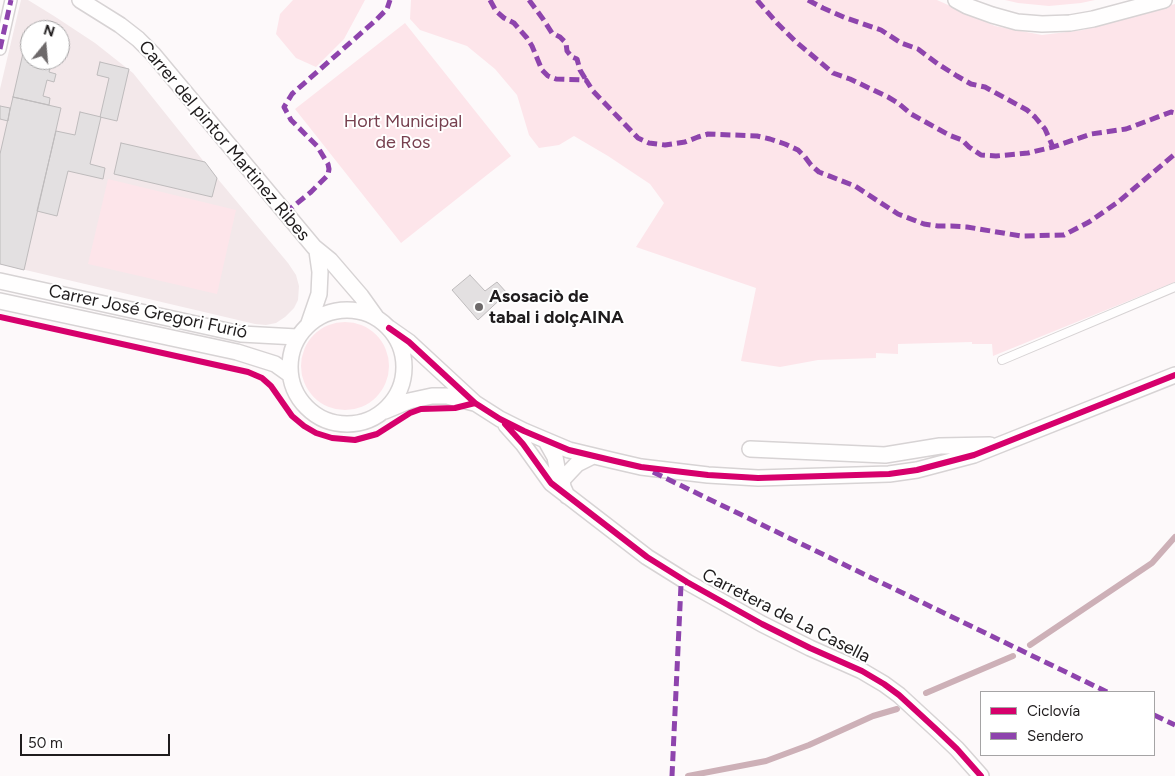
<!DOCTYPE html>
<html>
<head>
<meta charset="utf-8">
<style>
	body { margin:0 }
	#map { position:relative; width:1175px; height:776px; overflow:hidden; background:#fdf9fa; font-family:Figtree,sans-serif }
	canvas { display:block }
	.legend { position:absolute; left:980px; top:691px; width:175px; height:65px; box-sizing:border-box; background:#fff; border:1px solid #a5a4a5; margin:0; padding:6px 9px; list-style:none; font-size:15px; color:#1f1c1d }
	.legend li { display:flex; align-items:center; gap:10px; height:25px }
	.legend b { width:25px; border:1px solid #a5a4a5 }
	.north { position:absolute; left:20px; top:20px; width:50px; height:50px; box-sizing:border-box; background:#fff; border:1px solid #a5a4a5; border-radius:50%; rotate:17deg; font-size:14px; font-weight:700; line-height:20px; text-align:center; color:#1f1c1d }
	.north::after { content:''; display:block; margin:auto; width:18px; height:22px; background:#6d696a; clip-path:polygon(50% 0,100% 100%,50% 72%,0 100%) }
	.scale { position:absolute; left:20px; top:734px; width:150px; height:22px; box-sizing:border-box; border:2px solid #1f1c1d; border-top:0; padding-left:6px; font-size:15px; line-height:18px; white-space:nowrap; color:#1f1c1d; -webkit-text-stroke:4px #fff; paint-order:stroke }
</style>
</head>
<body>
<div id="map">
<canvas width="1175" height="776"></canvas>
<ul class="legend">
<li><b style="height:6px;background:#d6006c"></b>Ciclovía</li>
<li><b style="height:6px;background:#8e44ad"></b>Sendero</li>
</ul>
<div class="north">N</div>
<div class="scale">50 m</div>
</div>
<script>
const g = document.querySelector('canvas').getContext('2d');
g.lineJoin = 'round';
function fill(path, color) { g.fillStyle = color; g.fill(path, 'evenodd'); }
const shape = rows => new Path2D(rows.map(r => 'M' + r).join(''));
function stroke(path, color, width, dash) { g.strokeStyle = color; g.lineWidth = width; g.lineCap = dash ? 'butt' : 'round'; g.setLineDash(dash || []); g.stroke(path); }
function label(font, color, halo, rows, align = 'center') {
  g.font = font + ' Figtree,sans-serif'; g.lineWidth = 4; g.setLineDash([]); g.textBaseline = 'middle'; g.strokeStyle = halo; g.fillStyle = color; for (const [text, x, y, turn = 0] of rows) {
    g.save(); g.translate(x, y); g.rotate((+turn || 0) * Math.PI / 180); g.textAlign = isNaN(turn) ? turn : align; if (halo) g.strokeText(text, 0, 0); g.fillText(text, 0, 0); g.restore();
  }
}
fill(shape([
	[21,0,28,0,54,16,95,43,133,73,217,178,288,263,296,275,299,286,298,300,294,308,285,317,276,323,266,325,255,324,0,264,0,89],
	[30,30,60,30,60,60,30,60]
]), '#f3e8ea');
fill(shape([
	[293,0,365,0,344,39,316,67,296,58,276,34,280,14],
	[411,0,937,0,995,26,1042,35,1083,30,1175,4,1175,282,993,356,992,344,972,344,972,342,898,344,898,354,876,353,876,358,818,360,780,367,741,361,756,288,636,247,664,203,650,184,608,156,574,136,559,145,539,148,529,135,517,95,495,69,467,46,420,30,410,19],
	[1005,0,1095,0,1081,3,1049,6,1018,3],
	[405,23,511,156,401,243,295,109],
	[108,179,236,210,217,294,88,264],
	'301 366a44 44 0 1 1 88 0a44 44 0 1 1-88 0Z'
]), '#fde5ea');
stroke(shape([
	[1030,645,1152,563,1175,537],
	[926,693,1013,656],
	[688,776,766,761,809,745,873,716,897,709]
]), '#cdb0b7', 6);
const building = shape([
	[29,27,40,30,30,30,30,60,52,60,49,72,56,74,54,82,47,80,43,96,50,98,49,105,13,97,29,27],
	[100,62,129,69,117,121,100,117,109,78,97,75,100,62],
	[13,97,61,108,24,270,0,264,0,154,13,97],
	[0,106,10,108,8,121,0,119,0,106],
	[80,112,101,117,90,164,105,168,103,179,68,171,57,216,37,211,56,131,75,135,80,112],
	[121,143,205,162,217,178,212,197,114,174,121,143],
	[470,275,485,291,497,282,507,293,478,320,452,290,470,275]
]);
fill(building, '#e3e0e1');
stroke(building, '#bebbbc', 1);
const service = shape([
	[1002,360,1175,287]
]);
const pedestrian = shape([
	[0,49,11,0]
]);
const minor = shape([
	[80,0,120,25,138,39,153,54,314,247,330,260,361,296,376,317],
	[956,0,967,6,992,15,1017,22,1042,24,1070,23,1093,19,1164,0],
	[0,281,241,334,297,337],
	[0,301,237,352,275,364,289,374],
	'290 367a57 57 0 1 1 114 0a57 57 0 1 1-114 0Z',
	[309,323,319,294,320,272,317,251],
	[389,328,409,342,475,403,500,419,524,431,569,450,615,461,641,467,708,475,758,478,889,474,917,470,974,455,1175,375],
	[385,411,409,401,432,396,447,396,474,403],
	[506,425,523,444,551,483,647,557,687,582,762,624,810,648,862,671,884,684,899,695,937,730,957,749,981,776],
	[546,441,555,457,558,473,562,480,563,487,567,496],
	[750,449,885,455,940,446,990,445],
	[562,480,577,464,593,456]
]);
stroke(service, '#d7d3d4', 10);
stroke(pedestrian, '#d7d3d4', 14);
stroke(minor, '#d7d3d4', 18);
stroke(service, '#fffefe', 8);
stroke(pedestrian, '#fffefe', 11);
stroke(minor, '#fffefe', 15);
stroke(shape([
	[490,0,496,11,504,18,514,23,527,38,532,46,542,70,548,76,556,79,586,80,593,91,638,138,649,143,665,145,685,142,698,137,708,134,757,136,770,139,785,144,798,150,805,157,811,165,819,172,855,186,898,214,924,224,938,226,951,226,967,227,1021,236,1064,235,1089,222,1118,202,1175,154],
	[529,0,543,19,552,33,560,37,566,43,567,51,572,57,577,59,580,70,586,80],
	[757,0,778,24,795,41,833,73,850,79,888,97,898,103,911,114,949,135,962,140,969,147,981,155,996,156,1028,153,1053,147,1091,134,1126,129,1171,112,1175,113],
	[808,0,823,8,846,18,881,30,901,43,918,49,938,64,957,76,971,84,985,87,1027,110,1035,117,1045,129,1053,147],
	[0,49,11,0],
	[285,213,311,192,328,175,329,169,328,164,317,146,291,120,284,107,292,94,376,20,387,9,390,0],
	[653,472,1107,692],
	[1154,715,1175,725],
	[672,776,681,585,687,582]
]), '#8e44ad', 5, [10, 5]);
stroke(shape([
	[0,317,248,372,262,378,271,386,292,416,304,426,316,433,332,438,355,440,377,434,410,413,421,409,455,408,475,403],
	[389,328,409,342,475,403,500,419,524,431,569,450,615,461,641,467,708,475,758,478,889,474,917,470,974,455,1175,375],
	[505,424,523,444,551,483,647,557,687,582,762,624,810,648,862,671,884,684,899,695,937,730,957,749,981,776]
]), '#d6006c', 6);
for (const [x, y, r, color] of [
	[479,307,5,"#6d696a"]
]) { const dot = new Path2D(); dot.arc(x, y, r, 0, 2 * Math.PI); g.fillStyle = color; g.fill(dot); stroke(dot, '#fff', 2); }
label('18px', '#77404f', '#fff', [
	["Hort Municipal",403,122],
	["de Ros",403,143]
]);
label('18px', '#1f1c1d', '#fff', [
	["Carrer del pintor Martinez Ribes",224,141,50],
	["Carrer José Gregori Furió",148,312,12],
	["Carretera de La Casella",786,616,27]
]);
label('bold 18px', '#1f1c1d', '#fff', [
	["Asosaciò de",489,297],
	["tabal i dolçAINA",489,318]
], 'left');
</script>
</body>
</html>
